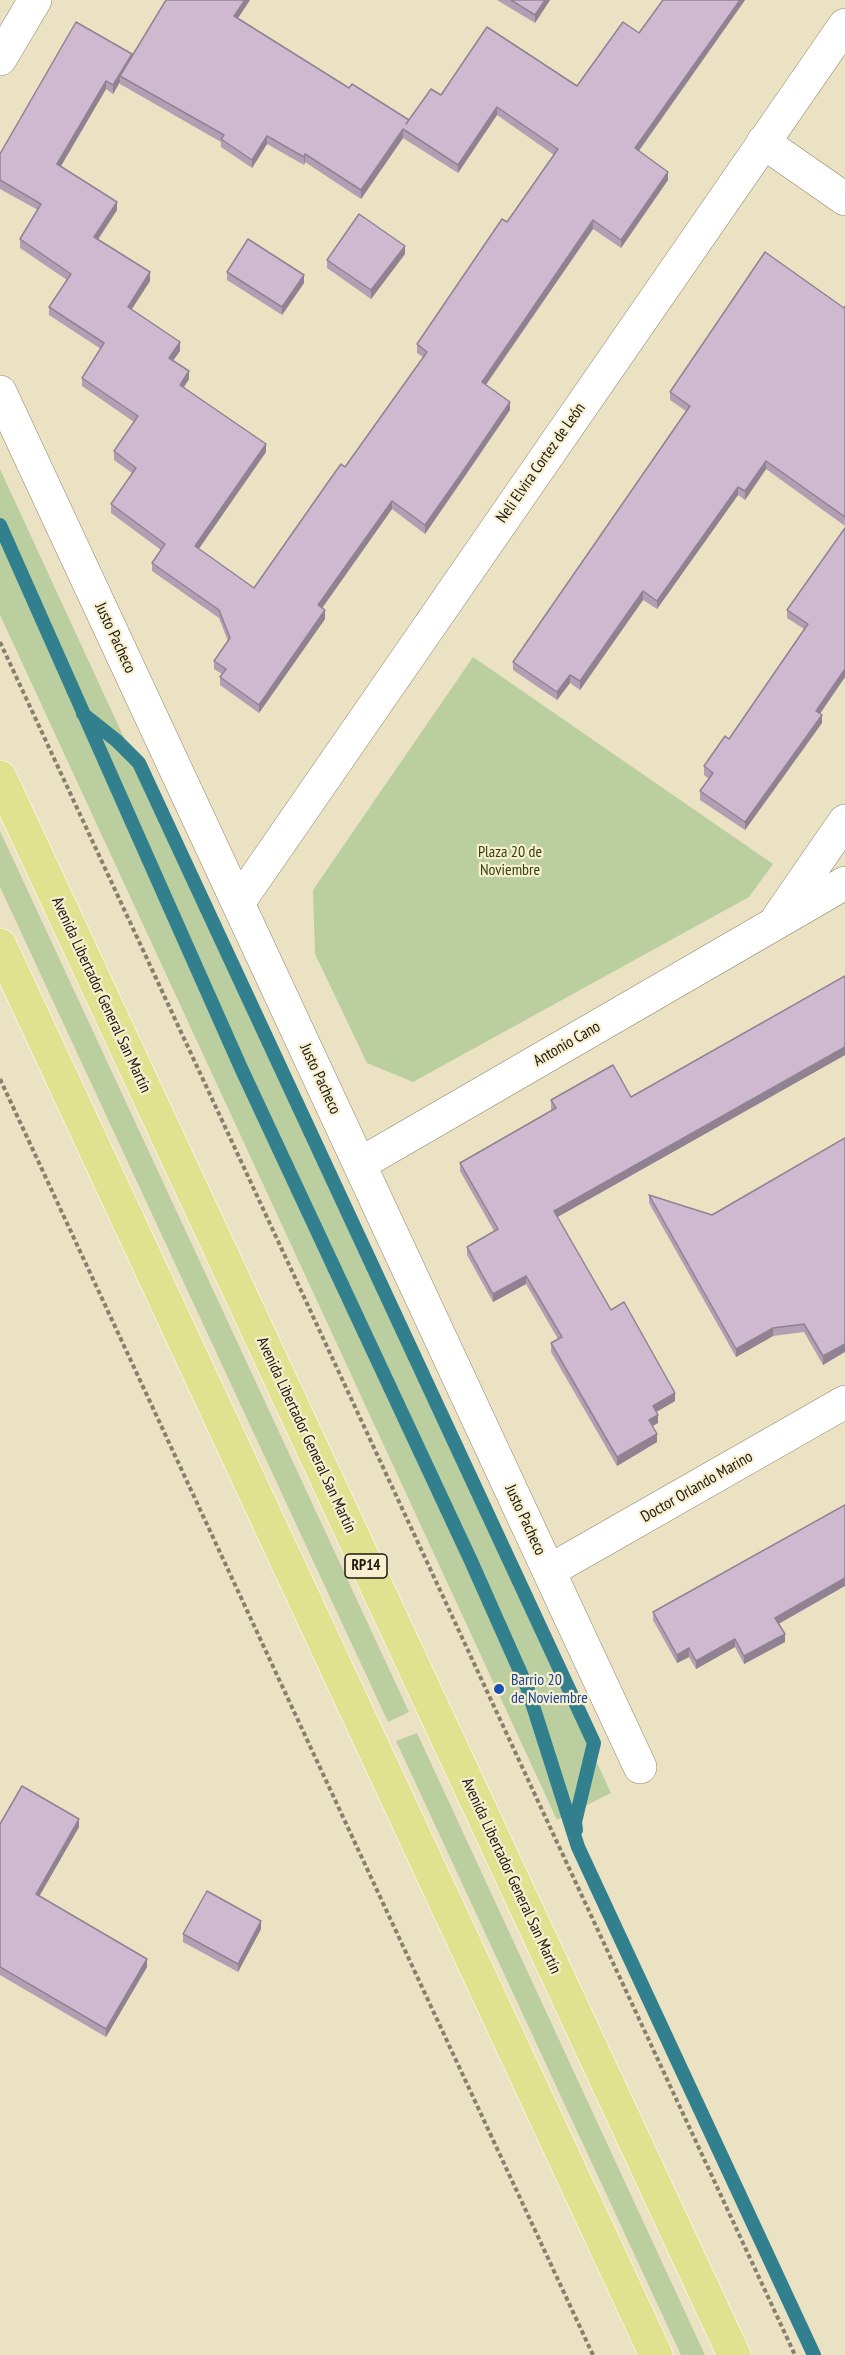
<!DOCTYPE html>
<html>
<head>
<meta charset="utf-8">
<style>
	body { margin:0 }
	canvas { display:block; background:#ebe2c4 }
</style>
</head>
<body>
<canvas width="845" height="2355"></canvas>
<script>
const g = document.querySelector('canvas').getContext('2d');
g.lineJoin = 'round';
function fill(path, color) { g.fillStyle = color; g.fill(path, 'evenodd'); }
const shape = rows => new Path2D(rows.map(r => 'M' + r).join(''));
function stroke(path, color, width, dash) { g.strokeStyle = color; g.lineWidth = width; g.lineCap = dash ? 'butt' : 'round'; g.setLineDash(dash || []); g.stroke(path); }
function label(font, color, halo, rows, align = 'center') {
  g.font = font + ' "PT Sans Narrow",sans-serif'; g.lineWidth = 4.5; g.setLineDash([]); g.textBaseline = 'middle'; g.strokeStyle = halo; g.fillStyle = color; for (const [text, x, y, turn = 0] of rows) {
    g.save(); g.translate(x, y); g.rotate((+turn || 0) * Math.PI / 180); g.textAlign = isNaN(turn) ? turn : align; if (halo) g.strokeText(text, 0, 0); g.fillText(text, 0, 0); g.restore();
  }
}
fill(shape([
	[0,469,611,1793,557,1820,0,615],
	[473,657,773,864,749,897,413,1082,367,1063,315,954,313,890],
	[0,831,409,1712,388,1722,0,887],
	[417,1733,705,2355,681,2355,396,1741]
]), '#bbcea0');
stroke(shape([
	[0,525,241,1068,471,1561,527,1687,578,1847,814,2355],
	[83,714,117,741,139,763,594,1743,575,1822,576,1830]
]), '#32808e', 14);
const minor = shape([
	[0,59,35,0],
	[763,142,845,199],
	[0,392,640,1767],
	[238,903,845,25],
	[778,918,845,821],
	[360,1164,845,883],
	[549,1571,845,1402]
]);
const major = shape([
	[0,777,734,2355],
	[0,945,656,2355]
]);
stroke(minor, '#8f866b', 34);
stroke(major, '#fff', 34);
stroke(shape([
	[0,642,795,2355],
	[0,1079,593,2355]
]), '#87816c', 4, [4.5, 3]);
stroke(minor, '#fff', 33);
stroke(major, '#e0e28f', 33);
fill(shape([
	[250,0,238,18,349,88,409,120,441,95,577,86,639,33,745,0,639,151,668,180,621,248,593,229,486,385,510,410,461,482,425,534,392,509,322,608,325,619,259,713,220,685,220,677,222,674,214,669,214,661,228,641,219,618,152,571,152,563,161,550,111,513,111,504,132,473,114,460,114,451,134,422,82,386,82,378,101,349,49,315,49,307,67,280,20,248,20,239,38,210,0,189,0,154,132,55],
	[120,82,120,84,221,142,221,147,252,168,267,144,304,165,305,162,361,199,403,138,458,173,497,115,554,155,507,222,417,344,417,353,423,357,345,467,254,588,199,549,266,452,184,387,189,379,173,361,180,351,131,310,150,281,98,240,117,210,60,167,106,89,113,94],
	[497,0,550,0,535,23],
	[405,254,371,299,327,268,327,260],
	[227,272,304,283,282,315,227,280],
	[845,306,845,526,766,469,745,500,738,495,657,609,643,600,580,690,570,683,557,700,513,670,513,662,686,411,670,400,670,392,844,308],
	[845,528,845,677,820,714,822,723,745,830,700,800,700,791,709,779,704,775,704,766,729,739,804,629,787,618,787,610],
	[845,976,845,1055,557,1217,611,1310,675,1401,656,1412,658,1423,653,1426,657,1442,617,1466,551,1352,551,1343,558,1339,526,1284,493,1302,467,1255,467,1247,494,1231,460,1171,460,1163,552,1110,551,1109,551,1100,631,1097],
	[845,1138,823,1365,804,1332,773,1336,736,1357,649,1203,649,1195,712,1215],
	[653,1612,779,1624,785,1642,744,1664,735,1647,696,1669,689,1657,677,1663,653,1620],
	[0,1824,79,1827,39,1896,147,1967,106,2037,0,1975],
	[261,1929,238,1972,183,1942,183,1934]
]), '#b29fb4');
fill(shape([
	[245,0,250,0,234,24,234,16],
	[545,0,550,0,535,23,535,15],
	[740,0,745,0,635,156,635,148],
	[132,54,120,76,120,82,113,94,113,85],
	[106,81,106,89,57,173,57,164],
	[497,107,497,115,458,173,458,165],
	[403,129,403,138,361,199,361,190],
	[267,136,267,144,252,168,252,160],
	[305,154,305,162,304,165,304,157],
	[668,172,668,180,621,248,621,240],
	[117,202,117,210,94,245,94,237],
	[593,220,593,229,482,390,482,382],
	[405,246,405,254,371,299,371,290],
	[150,272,150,281,128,315,128,307],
	[304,275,304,283,282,315,282,307],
	[180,342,180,351,169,366,169,358],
	[189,371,189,379,180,393,180,385],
	[510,402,510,410,425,534,425,525],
	[266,444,266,452,195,554,195,546],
	[766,461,766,469,745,500,745,491],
	[738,487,738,495,657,609,657,601],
	[392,501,392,509,318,614,318,605],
	[643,591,643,600,580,690,580,681],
	[325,610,325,619,259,713,259,705],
	[845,669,845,677,816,719,816,711],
	[570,675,570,683,557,700,557,692],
	[822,715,822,723,745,830,745,822],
	[845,1047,845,1055,554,1219,554,1211],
	[526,1276,526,1284,493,1302,493,1294],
	[773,1328,773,1336,736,1357,736,1349],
	[845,1344,845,1352,823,1365,823,1356],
	[675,1393,675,1401,653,1414,653,1406],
	[658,1415,658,1423,649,1428,649,1420],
	[657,1434,657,1442,617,1466,617,1457],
	[845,1578,845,1586,775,1626,775,1618],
	[785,1634,785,1642,744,1664,744,1656],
	[735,1639,735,1647,696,1669,696,1661],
	[689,1648,689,1657,677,1663,677,1655],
	[79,1819,79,1827,36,1902,36,1894],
	[261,1921,261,1929,238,1972,238,1964],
	[147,1959,147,1967,106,2037,106,2029]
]), '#918292');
const building = shape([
	[166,0,245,0,234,16,349,88,352,84,409,120,406,124,431,89,441,95,487,27,577,86,623,22,639,33,663,0,740,0,635,148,668,172,621,240,593,220,482,382,510,402,461,474,425,525,392,501,318,605,325,610,259,705,220,677,226,669,214,661,230,638,219,610,152,563,165,544,111,504,136,468,114,451,138,416,82,378,104,343,49,307,71,274,20,239,41,204,0,180,0,154,76,22,132,54,113,85,106,81,57,164,117,202,94,237,150,272,128,307,180,342,169,358,189,371,180,385,266,444,195,546,254,588,331,478,341,464,345,467,427,352,417,344,502,219,507,222,558,149,497,107,458,165,403,129,361,190,305,154,304,157,267,136,252,160,221,139,224,135,120,76,166,0],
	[511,0,545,0,535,15,511,0],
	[359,214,405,246,371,290,327,260,359,214],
	[248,239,304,275,282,307,227,272,248,239],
	[765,252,844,308,845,306,845,517,766,461,745,491,738,487,657,601,643,591,580,681,570,675,557,692,513,662,690,406,670,392,765,252],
	[845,528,845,669,816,711,822,715,745,822,700,791,713,773,704,766,725,736,729,739,808,624,787,610,845,528],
	[845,976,845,1047,554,1211,611,1310,624,1302,675,1393,653,1406,658,1415,649,1420,657,1434,617,1457,551,1343,562,1337,526,1276,493,1294,467,1247,498,1229,460,1163,556,1108,551,1100,613,1065,631,1097,845,976],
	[845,1138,845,1344,823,1356,804,1324,773,1328,736,1349,649,1195,712,1215,845,1138],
	[845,1505,845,1578,775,1618,785,1634,744,1656,735,1639,696,1661,689,1648,677,1655,653,1612,845,1505],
	[22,1786,79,1819,36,1894,147,1959,106,2029,0,1967,0,1824,22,1786],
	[207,1891,261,1921,238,1964,183,1934,207,1891]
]);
fill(building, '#cfb9d1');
stroke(building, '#918292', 1.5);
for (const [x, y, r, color] of [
	[499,1689,6,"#1a4fb4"]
]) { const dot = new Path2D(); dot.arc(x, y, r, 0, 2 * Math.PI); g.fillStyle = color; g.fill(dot); stroke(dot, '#f8efd1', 2); }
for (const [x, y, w] of [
	[366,1566,42]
]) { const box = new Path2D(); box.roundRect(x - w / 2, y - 12, w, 24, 4.5); g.fillStyle = '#f8efd1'; g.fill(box); stroke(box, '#1a170c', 1.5); }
label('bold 15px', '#1a170c', null, [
	["RP14",366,1566]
]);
label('16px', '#1a170c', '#f8efd1', [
	["Neli Elvira Cortez de León",541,463,-55],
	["Justo Pacheco",115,638,65],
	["Avenida Libertador General San Martín",101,995,65],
	["Antonio Cano",567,1044,-30],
	["Justo Pacheco",320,1079,65],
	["Avenida Libertador General San Martín",306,1435,65],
	["Doctor Orlando Marino",697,1487,-30],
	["Justo Pacheco",525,1520,65],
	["Avenida Libertador General San Martín",511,1876,65]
]);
label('16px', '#31430b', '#f8efd1', [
	["Plaza 20 de",510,852],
	["Noviembre",510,870]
]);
label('16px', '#164399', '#f8efd1', [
	["Barrio 20",511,1680],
	["de Noviembre",511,1698]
], 'left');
</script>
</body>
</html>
